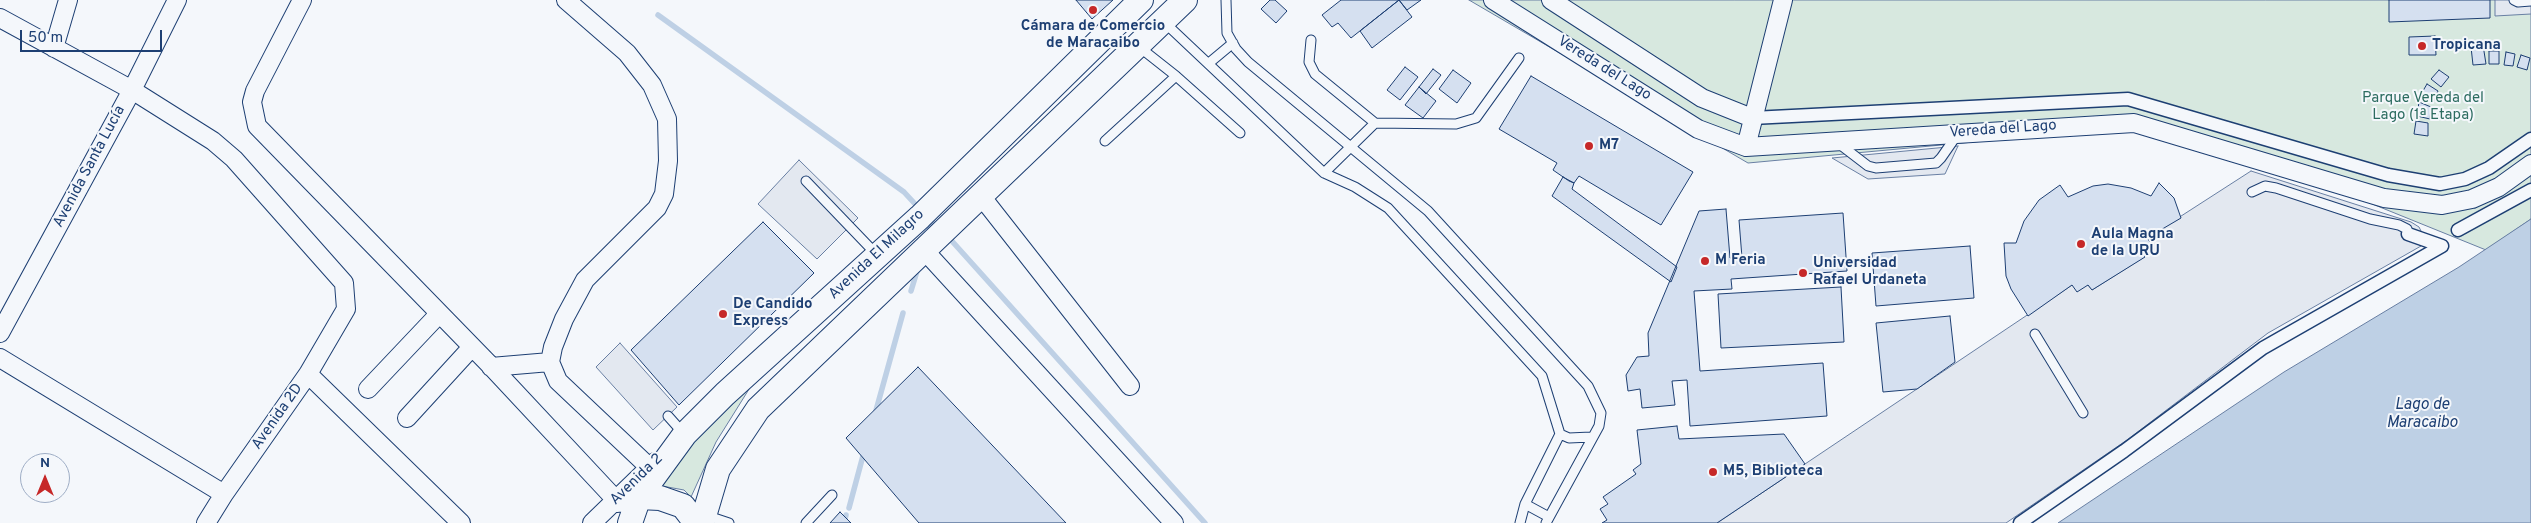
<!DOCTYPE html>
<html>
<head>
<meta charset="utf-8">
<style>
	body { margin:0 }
	#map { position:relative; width:2531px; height:523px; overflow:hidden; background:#f4f7fb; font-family:Overpass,sans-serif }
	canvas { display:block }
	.north { position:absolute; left:20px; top:453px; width:50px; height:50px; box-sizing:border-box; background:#f4f7fb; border:1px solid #9eadc5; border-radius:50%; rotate:0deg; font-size:14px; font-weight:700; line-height:20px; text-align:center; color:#1d3f73 }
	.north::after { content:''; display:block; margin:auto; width:18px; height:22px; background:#c62828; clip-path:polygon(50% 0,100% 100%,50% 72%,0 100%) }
	.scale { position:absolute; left:20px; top:30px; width:142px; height:22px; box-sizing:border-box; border:2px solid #1d3f73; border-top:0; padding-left:6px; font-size:15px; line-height:18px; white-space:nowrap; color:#1d3f73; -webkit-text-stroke:4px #f4f7fb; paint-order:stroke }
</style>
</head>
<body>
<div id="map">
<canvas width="2531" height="523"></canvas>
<div class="north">N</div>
<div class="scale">50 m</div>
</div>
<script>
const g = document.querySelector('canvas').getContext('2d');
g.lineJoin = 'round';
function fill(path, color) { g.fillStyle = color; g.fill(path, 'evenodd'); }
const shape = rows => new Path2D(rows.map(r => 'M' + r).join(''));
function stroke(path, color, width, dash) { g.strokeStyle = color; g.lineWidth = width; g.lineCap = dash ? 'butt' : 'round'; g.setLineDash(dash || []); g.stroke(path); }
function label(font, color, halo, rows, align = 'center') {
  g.font = font + ' Overpass,sans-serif'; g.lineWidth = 4; g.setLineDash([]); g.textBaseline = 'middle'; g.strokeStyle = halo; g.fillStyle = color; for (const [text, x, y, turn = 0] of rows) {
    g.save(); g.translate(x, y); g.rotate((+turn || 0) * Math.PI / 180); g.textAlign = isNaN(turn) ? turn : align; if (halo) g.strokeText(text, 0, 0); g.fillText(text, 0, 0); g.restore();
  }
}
const green = shape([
	[1469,0,2531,0,2531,219,2486,250,2355,197,2124,128,1748,163,1469,0],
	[751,386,716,442,691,497,684,490,662,486,694,440,751,386]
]);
fill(green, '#d7e8df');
stroke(green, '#687fa3', 1);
const parking = shape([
	[2495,0,2531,0,2531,14,2495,16,2495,0],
	[1958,146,1945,174,1868,179,1832,158,1958,146],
	[799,160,858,218,817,259,758,204,799,160],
	[2251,171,2411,222,2419,227,2423,235,2421,246,2268,333,2127,440,2006,523,1717,523,2072,285,2088,285,2092,290,2144,257,2139,249,2150,243,2147,238,2251,171],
	[620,343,677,407,653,430,596,367,620,343]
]);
fill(parking, '#e3e8f0');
stroke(parking, '#687fa3', 1);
const water = shape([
	[2531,219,2531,523,2058,523,2284,372,2459,267,2531,219]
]);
fill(water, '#bed0e5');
stroke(water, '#687fa3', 1);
stroke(shape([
	[658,15,904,192,916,205],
	[928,235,932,221],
	[951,240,1205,523],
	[911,291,918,268],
	[875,414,903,313],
	[849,508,864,452],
	[844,523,846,515]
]), '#bed0e5', 5.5);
const building = shape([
	[1076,0,1113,0,1092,19,1076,0],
	[1270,0,1275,0,1287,11,1276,23,1261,9,1270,0],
	[1341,0,1399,0,1351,38,1338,23,1332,27,1322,15,1341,0],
	[1399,0,1421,0,1407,10,1399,0],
	[1399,0,1412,17,1372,48,1360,31,1399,0],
	[2389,0,2490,0,2490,18,2389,22,2389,0],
	[2435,36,2436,55,2409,55,2409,37,2435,36],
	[2483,45,2486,64,2473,65,2471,47,2483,45],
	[2489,51,2499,51,2499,64,2489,64,2489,51],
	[2506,52,2515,54,2513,66,2504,65,2506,52],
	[2521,55,2530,58,2527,70,2517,67,2521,55],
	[1405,67,1418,77,1400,100,1387,90,1405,67],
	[1433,69,1441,75,1426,94,1419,87,1433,69],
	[1453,70,1471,83,1457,103,1439,89,1453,70],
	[2439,70,2449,77,2441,87,2431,79,2439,70],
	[1531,76,1693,172,1661,225,1579,176,1574,183,1569,181,1553,170,1557,163,1499,129,1531,76],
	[2427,84,2438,91,2433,102,2420,96,2427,84],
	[1419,87,1436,101,1423,118,1405,105,1419,87],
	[2419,102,2431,107,2430,119,2417,116,2419,102],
	[2416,121,2428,123,2428,136,2414,134,2416,121],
	[1563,177,1574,183,1572,189,1677,267,1671,282,1552,196,1563,177],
	[2159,183,2174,198,2181,218,2147,238,2151,243,2139,249,2145,257,2092,290,2088,285,2077,292,2072,285,2028,316,2011,289,2006,276,2004,243,2016,243,2024,221,2039,200,2060,185,2068,197,2093,186,2108,184,2131,188,2151,196,2159,183],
	[1726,209,1730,258,1742,258,1739,220,1843,213,1847,271,1731,279,1732,289,1694,291,1700,371,1823,363,1827,416,1690,426,1687,380,1672,381,1675,405,1642,408,1640,389,1628,391,1626,375,1637,357,1649,356,1648,333,1699,211,1726,209],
	[763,222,814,273,679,405,631,350,763,222],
	[1970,246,1974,298,1876,306,1872,253,1970,246],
	[1841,287,1844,342,1721,348,1718,294,1841,287],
	[1950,316,1955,362,1917,389,1883,392,1876,323,1950,316],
	[918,367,1066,523,919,523,846,438,918,367],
	[1677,426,1679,439,1784,434,1805,464,1717,523,1602,523,1607,520,1600,509,1608,504,1603,497,1636,474,1633,470,1641,464,1637,430,1677,426],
	[840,512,851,523,830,523,840,512]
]);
fill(building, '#d5e0f0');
stroke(building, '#1d3f73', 1);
const service = shape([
	[1226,0,1227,33,1236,49,1248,62,1428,211,1588,386,1601,413,1599,426,1546,523],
	[2514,0,2518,2,2531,1],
	[1164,22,1324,173,1355,187,1388,208,1542,376,1560,434,1525,504,1520,523],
	[1311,40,1309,62,1315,74,1375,123],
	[1138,46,1176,76,1240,133],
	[1209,63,1233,43],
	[1105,141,1176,76],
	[1838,143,1868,166,1876,168,1936,163,1941,158,1957,135],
	[1324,173,1375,123,1456,124,1476,118,1519,58],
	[806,181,877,255],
	[2252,192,2265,186,2276,188,2370,219,2399,225,2407,229,2408,234],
	[2035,334,2083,413],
	[668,416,684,434],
	[1560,434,1569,438,1591,437],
	[1525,504,1549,517],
	[705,515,729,523],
	[806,523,832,495]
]);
const pedestrian = shape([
	[1752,118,2128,99,2388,175,2440,184,2465,179,2489,168,2531,139],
	[2458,230,2531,190],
	[2020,523,2124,451,2263,348,2442,246,2408,234]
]);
const minor = shape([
	[302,0,255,91,252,102,257,126,488,363,616,500],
	[566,0,627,53,652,85,667,119,668,161,664,194,657,208,585,280,564,319,553,347,550,362,558,381,649,467],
	[1493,0,1698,129,1746,147,2134,123,2384,198,2442,205,2472,199,2499,187,2531,164],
	[1551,0,1702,98,1752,118],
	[0,18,132,90,213,141,234,159,344,283,346,309,308,374,224,494,206,523],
	[54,48,68,0],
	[1746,147,1783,0],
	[981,196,1130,386],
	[924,250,1174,523],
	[0,333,132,90,177,0],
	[0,358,224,494],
	[491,367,550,362],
	[308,374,461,523],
	[368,389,439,314],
	[407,418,472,347],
	[592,523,655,462]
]);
const secondary = shape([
	[616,500,639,497,660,498,683,506,696,523],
	[630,523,639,497,685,434,725,394,920,217,1141,0],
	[702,523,718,469,758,409,1185,0]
]);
stroke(service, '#1d3f73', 11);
stroke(pedestrian, '#1d3f73', 15);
stroke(minor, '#1d3f73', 20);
stroke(secondary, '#1d3f73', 26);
stroke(service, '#f4f7fb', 9);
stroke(pedestrian, '#f4f7fb', 12);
stroke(minor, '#f4f7fb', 18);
stroke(secondary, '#f4f7fb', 24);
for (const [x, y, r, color] of [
	[1093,10,5,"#c62828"],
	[2422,46,5,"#c62828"],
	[1589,146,5,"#c62828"],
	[2081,244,5,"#c62828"],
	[1705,261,5,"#c62828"],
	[1803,273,5,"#c62828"],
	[723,314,5,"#c62828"],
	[1713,472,5,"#c62828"]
]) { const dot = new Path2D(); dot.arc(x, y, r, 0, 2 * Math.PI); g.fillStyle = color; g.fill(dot); stroke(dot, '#f4f7fb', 2); }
label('bold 15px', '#1d3f73', '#f4f7fb', [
	["Cámara de Comercio",1093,27,"center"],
	["de Maracaibo",1093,44,"center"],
	["Tropicana",2432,46],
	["M7",1599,146],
	["Aula Magna",2091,235],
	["de la URU",2091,252],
	["M Feria",1715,261],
	["Universidad",1813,264],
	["Rafael Urdaneta",1813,281],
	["De Candido",733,305],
	["Express",733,322],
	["M5, Biblioteca",1723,472]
], 'left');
label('15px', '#1d3f73', '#f4f7fb', [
	["Vereda del Lago",1604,69,32],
	["Vereda del Lago",2003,130,-4],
	["Avenida Santa Lucía",90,167,-62],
	["Avenida El Milagro",877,255,-43],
	["Avenida 2D",278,417,-55],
	["Avenida 2",637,480,-44]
]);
label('15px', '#2c6c60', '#f4f7fb', [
	["Parque Vereda del",2423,99],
	["Lago (1ª Etapa)",2423,116]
]);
label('italic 16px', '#1d3f73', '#f4f7fb', [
	["Lago de",2422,406],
	["Maracaibo",2422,424]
]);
</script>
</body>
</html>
